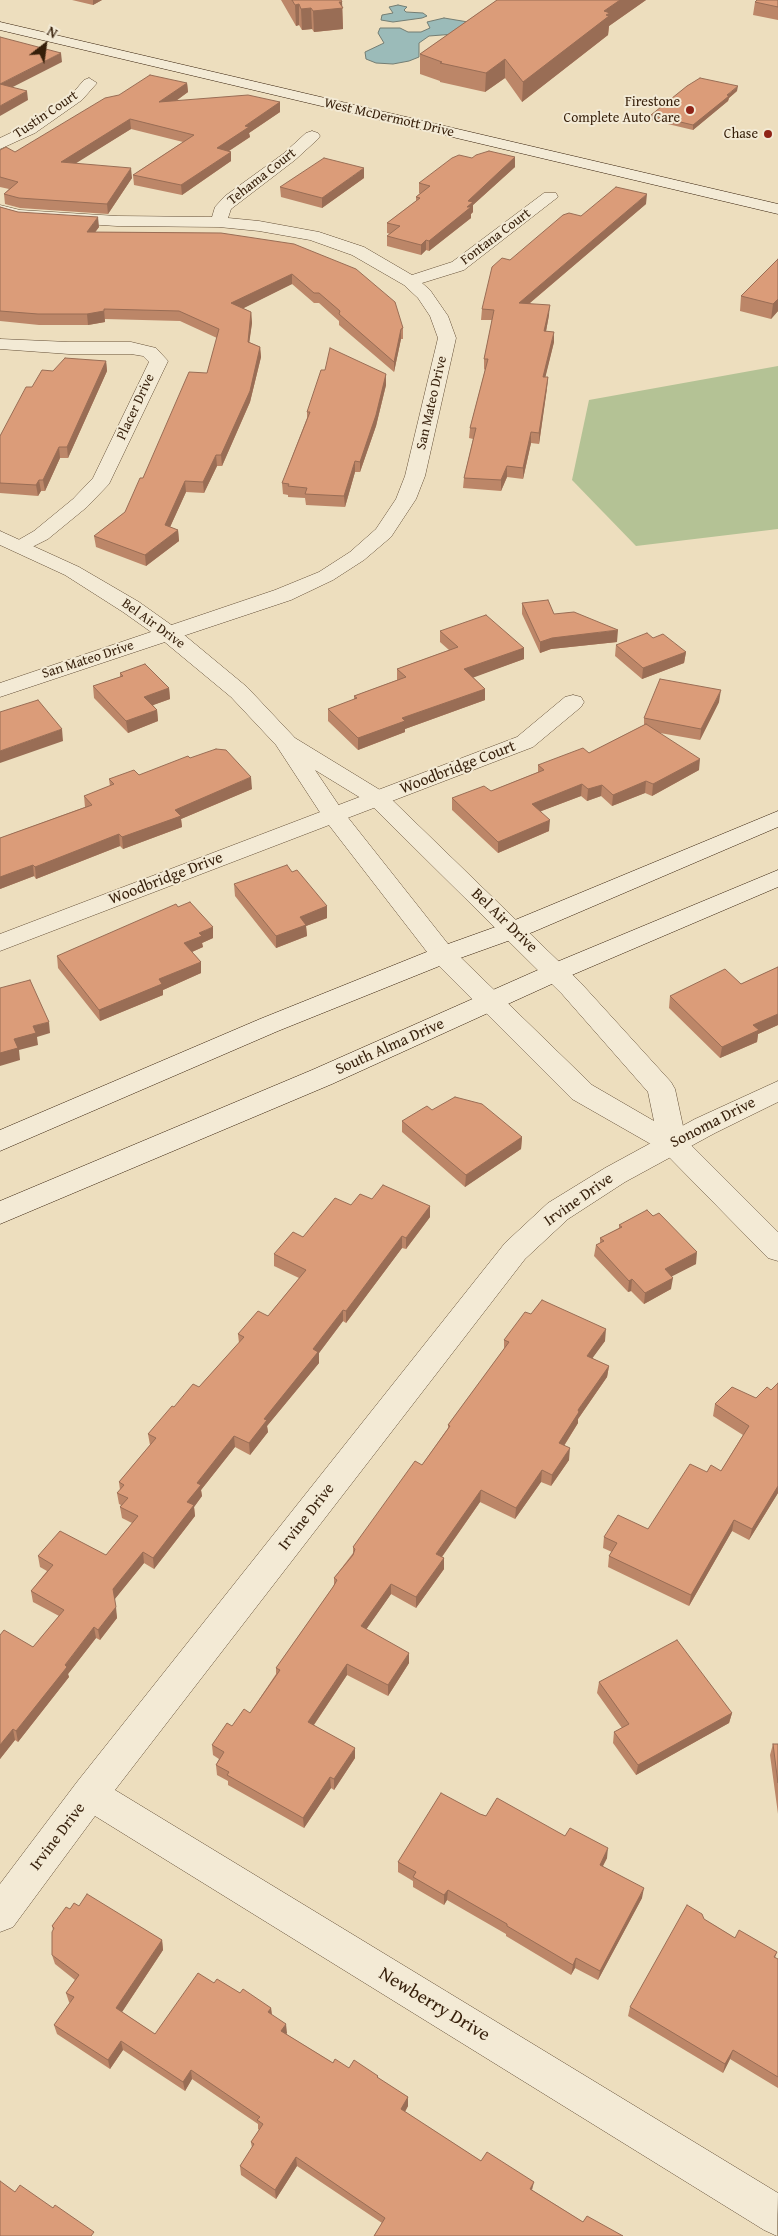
<!DOCTYPE html>
<html>
<head>
<meta charset="utf-8">
<style>
	body { margin:0 }
	#map { position:relative; width:778px; height:2236px; overflow:hidden; background:#eddebe; font-family:"Gentium Book Plus",serif }
	canvas { display:block }
	.north { position:absolute; left:20px; top:20px; width:50px; height:50px; -webkit-text-stroke:4px #f3ead5; paint-order:stroke; rotate:30deg; font-size:14px; font-weight:700; line-height:20px; text-align:center; color:#361f0a }
	.north::after { content:''; display:block; margin:auto; width:18px; height:22px; background:#361f0a; clip-path:polygon(50% 0,100% 100%,50% 72%,0 100%) }
</style>
</head>
<body>
<div id="map">
<canvas width="778" height="2236"></canvas>
<div class="north">N</div>
</div>
<script>
const g = document.querySelector('canvas').getContext('2d');
g.lineJoin = 'round';
function fill(path, color) { g.fillStyle = color; g.fill(path, 'evenodd'); }
const shape = rows => new Path2D(rows.map(r => 'M' + r).join(''));
function stroke(path, color, width, dash) { g.strokeStyle = color; g.lineWidth = width; g.lineCap = dash ? 'butt' : 'round'; g.setLineDash(dash || []); g.stroke(path); }
function label(font, color, halo, rows, align = 'center') {
  g.font = font + ' "Gentium Book Plus",serif'; g.lineWidth = 4; g.setLineDash([]); g.textBaseline = 'middle'; g.strokeStyle = halo; g.fillStyle = color; for (const [text, x, y, turn = 0] of rows) {
    g.save(); g.translate(x, y); g.rotate((+turn || 0) * Math.PI / 180); g.textAlign = isNaN(turn) ? turn : align; if (halo) g.strokeText(text, 0, 0); g.fillText(text, 0, 0); g.restore();
  }
}
fill(shape([
	[778,366,778,529,636,546,572,480,589,400]
]), '#b4c295');
const water = shape([
	[398,5,407,7,404,10,406,12,423,13,427,16,422,18,393,22,381,20,382,15,393,13,389,7,398,5],
	[444,18,468,22,455,34,429,36,419,43,419,57,409,61,393,64,376,63,366,59,365,52,384,43,378,33,380,28,400,28,408,32,421,32,430,28,427,22,444,18]
]);
fill(water, '#9bbbb9');
stroke(water, '#737d73', 1);
const minor = shape([
	[89,78,97,83,82,100,35,133,0,149,0,138,23,127,72,94,84,80,89,78],
	[312,131,318,133,320,136,318,139,295,160,231,209,228,218,259,221,319,232,364,247,412,275,452,262,544,193,556,193,558,197,464,270,422,283,430,290,448,316,456,338,425,476,416,499,391,537,364,560,333,580,291,600,0,697,0,683,275,590,319,572,350,552,376,529,396,499,405,476,438,338,430,316,418,298,404,285,352,255,310,240,259,231,219,227,117,226,20,220,0,215,0,205,20,210,117,216,212,217,215,207,225,196,283,154,306,133,312,131],
	[0,339,69,342,131,342,156,348,168,361,109,484,87,507,48,539,22,552,15,550,12,546,15,542,34,531,73,499,93,478,149,362,143,356,131,354,69,354,0,349,0,339],
	[573,695,581,697,584,702,581,707,533,747,0,951,0,934,517,737,565,697,573,695],
	[778,1081,778,1102,715,1133,625,1182,568,1219,525,1259,115,1790,778,2193,777,2236,764,2230,95,1816,13,1927,0,1932,0,1884,77,1782,505,1243,548,1203,605,1168,695,1119,778,1081]
]);
const tertiary = shape([
	[0,531,79,567,139,602,177,629,247,687,295,738,385,793,580,982,671,1082,675,1089,686,1140,778,1232,778,1261,768,1258,663,1151,572,1099,434,961,325,820,276,745,231,697,161,639,123,612,65,575,0,545,0,531],
	[315,770,369,803,562,994,648,1092,654,1121,592,1085,452,949,342,810,315,770]
]);
const secondary = shape([
	[0,22,778,204,778,214,0,30,0,22],
	[778,811,778,827,533,932,452,961,278,1031,0,1151,0,1130,260,1019,434,949,515,920,778,811],
	[778,870,778,887,565,978,332,1084,0,1224,0,1201,312,1070,547,966,778,870]
]);
stroke(minor, '#644f37', 1);
stroke(tertiary, '#644f37', 1);
stroke(secondary, '#361f0a', 1);
fill(minor, '#f3ead5');
fill(tertiary, '#f3ead5');
fill(secondary, '#f3ead5');
fill(shape([
	[72,0,102,0,93,5],
	[281,0,341,0,342,2,343,29,314,32,312,29,302,30,299,25,296,26],
	[497,0,646,0,609,26,608,35,522,102,505,78,485,92,440,82,440,81,420,74,420,54],
	[778,0,778,20,753,15,755,2],
	[187,83,188,92,176,101,280,102,280,112,249,133,250,137,229,151,231,152,231,161,182,195,134,185,133,175,183,142,131,129,75,163,132,178,108,214,20,208,5,204,4,194,9,189,0,187,0,150,15,152],
	[737,91,729,98,728,101,693,130,651,120,651,115],
	[515,157,515,167,473,205,473,212,471,214,471,218,429,251,426,250,421,255,387,246,387,236,390,234,387,233,387,223,416,201,416,197,420,193,419,193,419,183,472,158],
	[364,178,322,208,281,197,280,187],
	[646,204,530,303,549,315,546,331,554,342,545,377,548,377,547,388,539,444,531,443,523,479,507,477,501,491,463,488,464,478,473,439,469,438,470,428,485,370,484,369,484,359,492,320,481,320,482,309,510,260,581,216],
	[0,207,18,212,99,227,95,232,221,233,403,328,403,339,401,339,394,372,339,325,339,321,319,303,314,303,292,284,243,308,251,312,252,323,249,342,260,347,261,357,250,402,222,466,217,466,204,493,186,492,170,527,178,530,179,541,146,566,96,547,94,536,125,512,143,478,207,373,217,338,180,321,105,319,105,322,88,325,39,325,0,321],
	[778,259,778,311,771,319,740,311,741,296],
	[106,361,107,371,68,458,60,458,45,491,41,491,38,496,0,493,0,436,32,387,53,371],
	[386,374,386,385,376,426,360,472,355,472,345,507,306,505,305,498,288,497,288,495,283,494,282,483,307,418,307,412],
	[522,603,554,614,617,642,551,649,540,653,522,614],
	[440,631,524,648,524,659,473,677,485,689,485,700,405,729,405,732,358,750,328,721,328,709,354,700,354,696,397,680,397,669,449,650,440,642],
	[653,638,686,652,684,663,642,679,615,656,616,645],
	[120,673,169,688,170,699,153,705,157,710,158,721,128,733,94,698,93,686,120,677],
	[719,702,700,740,660,733,699,770,652,796,645,793,612,806,601,796,587,801,581,796,541,811,549,831,498,853,452,810,452,798,491,791,538,772,538,765,589,753,644,725,644,718],
	[190,758,252,789,181,819,182,827,123,849,120,846,36,879,34,876,0,889,0,838,85,807,84,796,110,786,109,779,139,775],
	[292,872,327,906,327,918,306,926,307,936,276,948,235,896,234,884],
	[178,907,213,938,202,943,203,947,192,952,201,962,201,973,163,990,163,995,100,1021,58,968,57,956],
	[778,967,778,1025,758,1034,757,1042,720,1058,669,1008,670,996,741,984],
	[432,1110,522,1137,521,1149,465,1187,402,1132,402,1121],
	[372,1199,430,1206,430,1217,406,1249,402,1248,346,1323,343,1321,319,1353,319,1363,267,1426,268,1432,250,1455,235,1447,201,1490,202,1496,194,1507,195,1516,154,1569,144,1563,114,1600,117,1618,100,1640,96,1638,68,1674,69,1677,18,1742,15,1740,0,1759,0,1635,33,1647,59,1616,33,1602,31,1591,47,1571,40,1567,38,1556,106,1555,132,1523,122,1518,120,1507,121,1505,119,1504,117,1493,120,1490,119,1482,150,1445,148,1434,174,1407,199,1387,239,1343,238,1334,268,1316,299,1278,274,1266,274,1254,303,1237,351,1205],
	[619,1225,696,1264,671,1276,671,1289,644,1304,631,1291,628,1292,594,1256,596,1245,600,1243,600,1238,619,1228],
	[531,1314,605,1341,592,1358,609,1366,607,1377,578,1419,578,1423,564,1446,569,1460,551,1486,541,1482,515,1519,480,1502,442,1557,444,1558,444,1569,416,1608,391,1594,366,1629,409,1663,388,1696,347,1675,314,1725,355,1758,334,1790,331,1788,304,1828,228,1785,228,1781,217,1775,216,1765,219,1759,213,1755,212,1745,232,1726,250,1713,276,1674,276,1668,333,1587,334,1585,334,1578,353,1553,353,1547,422,1465,448,1428,448,1425,504,1349,504,1340],
	[778,1383,778,1493,749,1540,732,1531,689,1606,608,1567,609,1556,612,1552,603,1548,604,1537,648,1529,707,1472,721,1471,743,1435,713,1416,715,1404,756,1398,771,1390],
	[599,1682,732,1713,729,1723,636,1775,613,1743,614,1732,622,1728,597,1693],
	[773,1744,778,1744,778,1814,770,1755],
	[480,1814,565,1836,607,1858,603,1866,642,1898,598,1980,575,1968,571,1975,506,1936,506,1934,447,1900,444,1905,413,1887,413,1881,398,1872,398,1862],
	[79,1906,162,1940,163,1950,122,2012,155,2034,214,1983,240,1993,271,2008,272,2015,287,2033,286,2034,333,2063,349,2068,378,2076,378,2078,408,2097,408,2106,405,2112,481,2161,532,2190,583,2222,623,2236,374,2236,382,2223,297,2166,276,2199,241,2175,240,2166,252,2148,251,2142,259,2130,258,2129,258,2124,192,2079,185,2091,123,2050,110,2069,57,2034,54,2025,70,2003,69,2002,66,1993,75,1980,55,1964,52,1955,53,1930,52,1926,70,1909],
	[704,1919,735,1938,777,1952,775,1958,778,1959,778,2088,730,2059,723,2073,628,2016,630,2007]
]), '#bc8668');
fill(shape([
	[93,0,102,0,93,5],
	[620,0,646,0,609,26,608,35,522,102,523,82,604,11],
	[339,2,342,2,343,29,314,32,313,11],
	[299,4,299,25,296,26,295,5],
	[311,8,312,29,302,30,301,9],
	[61,53,62,62,1,93,0,84],
	[505,59,505,78,485,92,486,73],
	[187,83,188,92,160,112,159,102],
	[738,86,737,91,729,98,728,101,693,130,693,125],
	[27,91,28,100,0,116,0,106],
	[280,102,280,112,249,133,250,137,218,158,217,148,245,126],
	[130,119,131,129,62,172,61,162],
	[231,152,231,161,182,195,181,185],
	[515,157,515,167,473,205,473,212,471,214,471,218,429,251,429,241,468,201],
	[131,168,132,178,108,214,107,204],
	[364,168,364,178,322,208,322,198],
	[647,194,646,204,518,313,519,303],
	[98,217,99,227,88,242,87,232],
	[426,240,426,250,421,255,421,245],
	[292,274,292,284,232,314,231,303],
	[778,299,778,311,771,319,773,304],
	[550,305,549,315,544,342,544,331],
	[104,309,105,322,88,325,87,314],
	[251,312,252,323,248,352,248,342],
	[401,329,401,339,394,372,394,362],
	[554,332,554,342,543,387,543,377],
	[260,347,261,357,250,402,222,466,221,455],
	[106,361,107,371,68,458,67,447],
	[386,374,386,385,376,426,360,472,360,462],
	[548,377,547,388,539,444,539,433],
	[531,432,531,443,523,479,523,468],
	[59,447,60,458,45,491,43,480],
	[216,455,217,466,204,493,203,482],
	[355,461,355,472,345,507,344,496],
	[507,466,507,477,501,491,501,480],
	[39,480,41,491,38,496,36,485],
	[185,481,186,492,166,536,165,525],
	[178,530,179,541,146,566,145,555],
	[618,630,617,642,551,649,540,653,540,642,552,638],
	[524,648,524,659,464,681,464,669],
	[686,652,684,663,642,679,643,668],
	[169,688,170,699,145,708,144,697],
	[485,689,485,700,405,729,405,732,358,750,358,738,402,718],
	[721,690,719,702,700,740,701,729],
	[157,710,158,721,128,733,126,721],
	[62,729,63,741,0,763,0,751],
	[700,759,699,770,652,796,653,784],
	[251,777,252,789,181,819,182,827,123,849,122,837,175,810],
	[646,781,645,793,612,806,613,795],
	[582,784,581,796,531,815,532,804],
	[602,785,601,796,587,801,588,789],
	[550,820,549,831,498,853,498,842],
	[119,834,120,846,36,879,35,867],
	[33,865,34,876,0,889,0,877],
	[327,906,327,918,306,926,307,936,276,948,276,936,300,917],
	[213,927,213,938,202,943,203,947,185,955,184,943,199,933],
	[201,962,201,973,163,990,163,995,100,1021,99,1010,159,979],
	[778,1014,778,1025,758,1034,757,1042,720,1058,722,1047,753,1025],
	[49,1022,50,1033,37,1037,38,1045,19,1050,20,1060,0,1066,0,1053,14,1039,33,1026],
	[522,1137,521,1149,465,1187,466,1175],
	[430,1206,430,1217,406,1249,406,1238],
	[402,1236,402,1248,346,1323,346,1311],
	[697,1252,696,1264,663,1281,665,1269],
	[673,1278,671,1289,644,1304,645,1293],
	[632,1279,631,1291,628,1292,629,1281],
	[343,1310,343,1321,319,1353,319,1363,267,1426,268,1432,250,1455,249,1443,264,1419,313,1349],
	[606,1329,605,1341,586,1367,587,1356],
	[609,1366,607,1377,578,1419,578,1423,558,1455,559,1443,578,1410],
	[234,1436,235,1447,201,1490,202,1496,194,1507,195,1516,154,1569,153,1558,187,1502,197,1483],
	[570,1448,569,1460,551,1486,552,1475],
	[542,1470,541,1482,515,1519,516,1508],
	[778,1486,778,1493,749,1540,752,1529],
	[481,1490,480,1502,436,1565,436,1554],
	[734,1520,732,1531,689,1606,691,1595],
	[143,1552,144,1563,114,1600,113,1589],
	[444,1558,444,1569,416,1608,416,1597],
	[391,1584,391,1594,361,1637,361,1626],
	[116,1607,117,1618,100,1640,98,1630],
	[94,1627,96,1638,68,1674,69,1677,18,1742,16,1731],
	[409,1653,409,1663,388,1696,388,1685],
	[347,1664,347,1675,309,1732,308,1722],
	[732,1713,729,1723,636,1775,638,1765],
	[13,1729,15,1740,0,1759,0,1745],
	[355,1748,355,1758,334,1790,334,1779],
	[330,1777,331,1788,304,1828,303,1818],
	[608,1848,607,1858,598,1875,600,1865],
	[644,1888,642,1898,598,1980,600,1971],
	[448,1890,447,1900,444,1905,444,1895],
	[162,1940,163,1950,118,2018,116,2008],
	[576,1958,575,1968,571,1975,573,1965],
	[271,2008,272,2017,268,2012],
	[286,2024,287,2033,282,2040,281,2031],
	[121,2041,123,2050,110,2069,108,2060],
	[733,2050,730,2059,723,2073,725,2064],
	[191,2070,192,2079,185,2091,183,2082],
	[408,2097,408,2106,401,2118,401,2109],
	[296,2157,297,2166,276,2199,275,2190],
	[534,2182,532,2190,530,2189]
]), '#996d55');
const building = shape([
	[292,0,341,0,342,2,339,2,343,8,313,11,311,8,301,9,299,4,295,5,292,0],
	[497,0,620,0,604,11,610,13,606,15,609,16,523,82,505,59,486,73,440,63,442,62,420,54,497,0],
	[757,0,778,0,778,7,755,2,757,0],
	[0,37,61,53,0,84,27,91,0,106,0,37],
	[150,75,187,83,159,102,248,95,280,102,245,126,249,127,217,148,231,152,181,185,133,175,194,135,130,119,61,162,131,168,107,204,19,198,4,194,18,182,0,177,0,150,6,147,15,152,105,98,119,95,150,75],
	[700,78,738,86,727,95,729,96,693,125,651,115,687,86,700,78],
	[489,151,515,157,468,201,473,202,467,207,471,207,429,241,426,240,421,245,387,236,400,226,387,223,420,198,416,197,430,186,419,183,452,158,459,155,472,158,476,155,489,151],
	[324,158,364,168,322,198,280,187,324,158],
	[616,187,647,194,519,303,550,305,544,331,554,332,543,377,548,377,539,433,531,432,523,468,507,466,501,480,464,478,476,428,470,428,488,359,484,359,494,310,482,309,492,267,502,258,510,260,563,215,569,213,581,216,616,187],
	[0,207,18,212,98,217,87,232,221,233,294,244,356,269,395,302,403,328,401,329,394,362,339,314,340,311,319,293,314,293,292,274,231,303,251,312,248,342,260,347,250,391,221,455,216,455,203,482,185,481,165,525,178,530,145,555,94,536,125,512,140,478,143,478,189,372,207,373,219,329,179,311,104,309,104,311,87,314,38,314,0,311,0,207],
	[778,259,778,299,773,304,741,296,778,259],
	[330,348,386,374,376,415,360,462,355,461,344,496,305,494,307,488,288,486,289,484,282,483,310,412,307,412,321,370,325,370,330,348],
	[65,358,106,361,67,447,59,447,43,480,39,480,36,485,0,483,0,436,26,387,32,387,42,370,53,371,65,358],
	[548,600,554,614,574,612,618,630,552,638,540,642,522,603,548,600],
	[486,615,524,648,464,669,485,689,402,718,405,721,358,738,328,709,357,698,354,696,406,677,397,669,458,647,440,631,486,615],
	[647,633,653,638,663,634,686,652,643,668,616,645,647,633],
	[145,664,169,688,144,697,157,710,126,721,93,686,123,676,120,673,145,664],
	[660,679,721,690,701,729,644,718,660,679],
	[38,700,62,729,0,751,0,712,38,700],
	[646,724,700,759,653,784,646,781,613,795,602,785,588,789,582,784,532,804,550,820,498,842,452,798,484,786,491,791,544,770,538,765,583,748,589,753,646,724],
	[216,749,226,750,251,777,175,810,181,816,122,837,119,834,35,867,33,865,0,877,0,838,92,805,84,796,114,784,109,779,134,770,139,775,188,756,190,758,216,749],
	[287,865,292,872,297,870,327,906,300,917,306,925,276,936,234,884,287,865],
	[190,902,213,927,199,933,202,936,184,943,201,962,159,979,162,984,99,1010,57,956,176,904,178,907,190,902],
	[778,967,778,1014,753,1025,759,1030,722,1047,670,996,725,969,741,984,778,967],
	[30,980,49,1022,33,1026,36,1033,14,1039,18,1048,0,1053,0,988,30,980],
	[455,1097,482,1104,522,1137,466,1175,402,1121,427,1106,432,1110,455,1097],
	[383,1185,430,1206,406,1238,402,1236,346,1311,343,1310,313,1349,318,1352,264,1419,267,1420,249,1443,234,1436,197,1483,201,1485,187,1502,194,1505,153,1558,143,1552,113,1589,116,1607,98,1630,94,1627,65,1665,67,1667,16,1731,13,1729,0,1745,0,1635,4,1630,33,1647,64,1610,31,1591,53,1565,38,1556,60,1531,106,1555,138,1516,120,1507,128,1498,117,1493,124,1485,119,1482,156,1438,148,1434,172,1406,174,1407,193,1384,199,1387,244,1337,238,1334,258,1311,268,1316,306,1270,274,1254,293,1232,303,1237,335,1198,351,1205,360,1194,372,1199,383,1185],
	[647,1210,653,1216,659,1213,697,1252,665,1269,673,1278,645,1293,632,1279,629,1281,596,1245,604,1241,600,1238,622,1227,619,1225,647,1210],
	[542,1300,606,1329,587,1356,609,1366,578,1410,579,1412,559,1443,570,1448,552,1475,542,1470,516,1508,481,1490,436,1554,444,1558,416,1597,391,1584,361,1626,409,1653,388,1685,347,1664,308,1722,355,1748,334,1779,330,1777,303,1818,227,1775,229,1772,216,1765,224,1752,212,1745,227,1723,232,1726,244,1709,250,1713,280,1670,276,1668,333,1587,337,1580,334,1578,353,1555,355,1549,353,1547,415,1461,422,1465,450,1426,448,1425,509,1342,504,1340,525,1312,531,1314,542,1300],
	[778,1383,778,1486,752,1529,734,1520,691,1595,609,1556,617,1543,604,1537,618,1515,648,1529,690,1464,707,1472,711,1465,721,1471,749,1426,715,1404,732,1387,756,1398,767,1387,771,1390,778,1383],
	[677,1640,732,1713,638,1765,614,1732,629,1724,599,1682,677,1640],
	[773,1744,778,1744,778,1783,773,1744],
	[441,1793,480,1814,486,1816,497,1798,565,1836,570,1828,608,1848,600,1865,644,1888,600,1971,576,1958,573,1965,507,1926,507,1924,448,1890,444,1895,413,1877,416,1872,398,1862,441,1793],
	[87,1894,162,1940,116,2008,155,2034,198,1973,214,1983,217,1979,240,1993,243,1989,271,2008,268,2012,286,2024,281,2031,333,2063,335,2059,349,2068,354,2060,378,2076,377,2077,408,2097,401,2109,481,2161,487,2152,534,2182,530,2189,583,2222,587,2216,623,2236,374,2236,385,2218,296,2157,275,2190,240,2166,254,2144,251,2142,263,2124,257,2120,260,2117,191,2070,183,2082,121,2041,108,2060,54,2025,74,1997,66,1993,79,1975,52,1955,52,1932,54,1928,52,1926,66,1907,70,1909,74,1903,79,1906,87,1894],
	[687,1905,702,1914,704,1919,735,1938,739,1930,777,1952,774,1957,778,1959,778,2077,733,2050,725,2064,630,2007,687,1905],
	[0,2181,15,2192,20,2185,53,2208,55,2205,94,2232,91,2236,0,2236,0,2181]
]);
fill(building, '#db9c79');
stroke(building, '#996d55', 1);
for (const [x, y, r, color] of [
	[690,110,5,"#8f2418"],
	[768,134,5,"#8f2418"]
]) { const dot = new Path2D(); dot.arc(x, y, r, 0, 2 * Math.PI); g.fillStyle = color; g.fill(dot); stroke(dot, '#f3ead5', 2); }
label('14px', '#361f0a', '#f3ead5', [
	["Firestone",680,102],
	["Complete Auto Care",680,118],
	["Chase",758,134]
], 'right');
label('14px', '#361f0a', '#f3ead5', [
	["Tustin Court",46,115,-34],
	["West McDermott Drive",389,118,13],
	["Tehama Court",262,177,-38],
	["Fontana Court",496,237,-37],
	["San Mateo Drive",432,403,-77],
	["Placer Drive",136,407,-65],
	["Bel Air Drive",153,624,36],
	["San Mateo Drive",88,660,-18]
]);
label('16px', '#361f0a', '#f3ead5', [
	["Woodbridge Court",458,768,-21],
	["Woodbridge Drive",166,879,-21],
	["Bel Air Drive",504,921,44],
	["South Alma Drive",390,1047,-24],
	["Sonoma Drive",713,1123,-27],
	["Irvine Drive",579,1200,-35],
	["Irvine Drive",307,1517,-52],
	["Irvine Drive",58,1837,-53]
]);
label('19px', '#361f0a', '#f3ead5', [
	["Newberry Drive",434,2005,31]
]);
</script>
</body>
</html>
